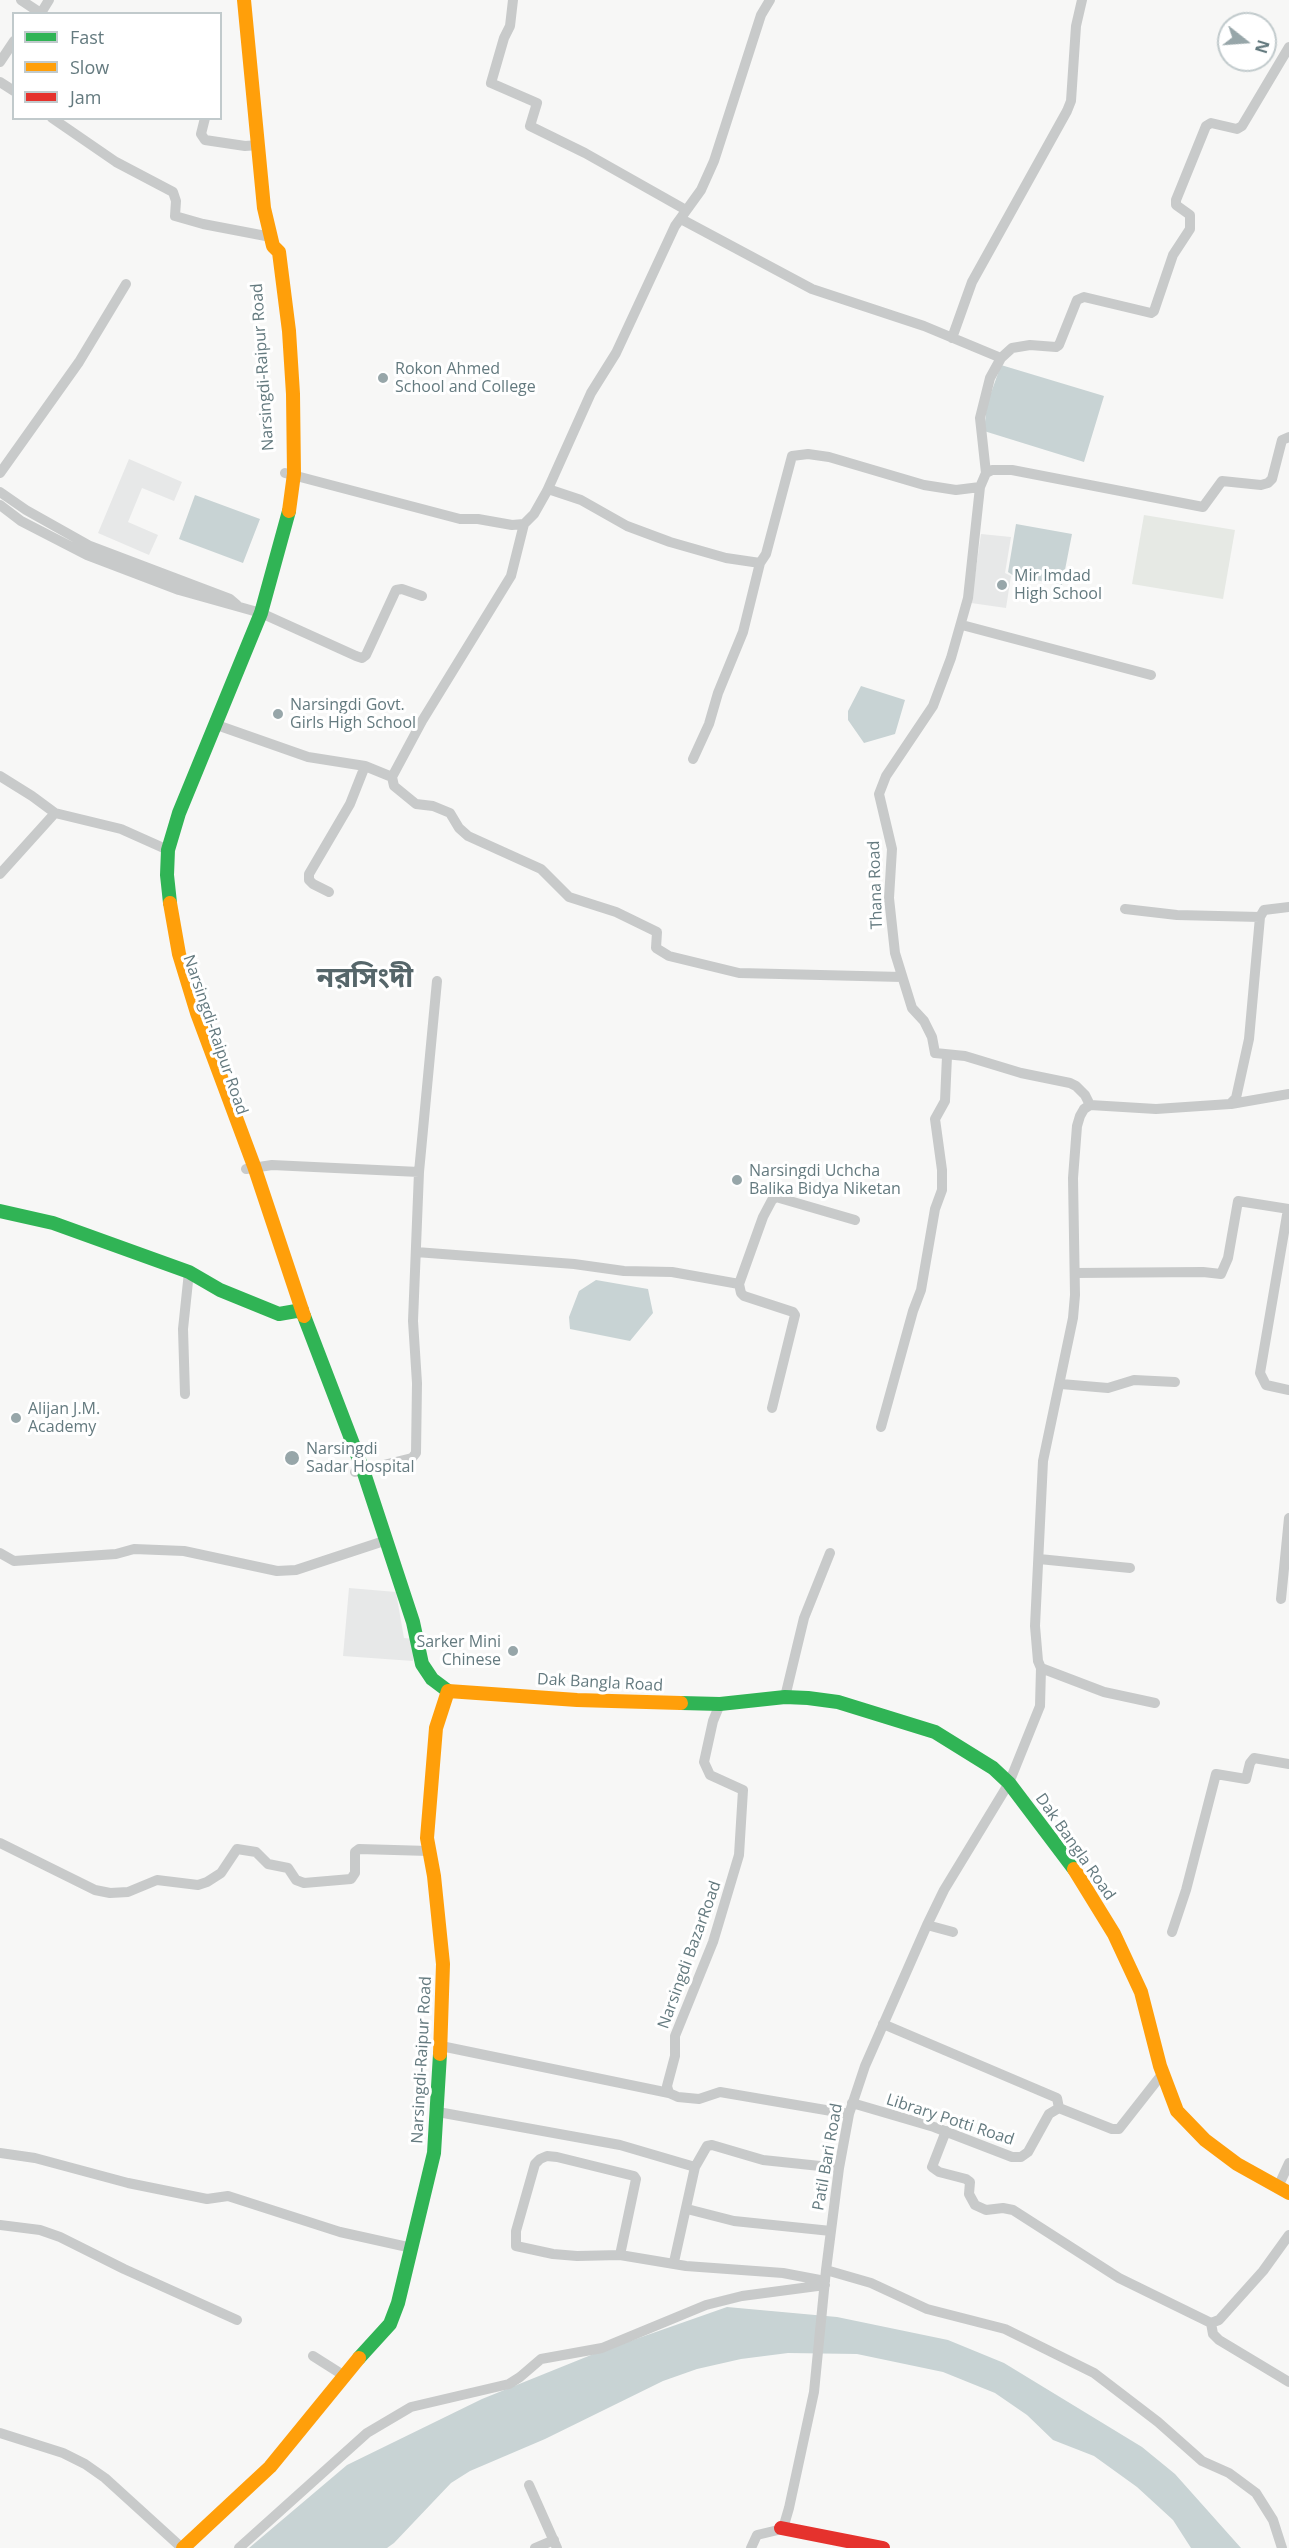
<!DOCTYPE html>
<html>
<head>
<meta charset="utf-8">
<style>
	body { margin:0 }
	#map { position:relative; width:1289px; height:2548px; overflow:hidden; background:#f7f7f6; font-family:"Open Sans",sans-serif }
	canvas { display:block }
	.legend { position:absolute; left:12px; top:12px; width:210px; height:108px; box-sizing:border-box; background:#fff; border:2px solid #c1cacc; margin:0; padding:8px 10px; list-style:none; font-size:18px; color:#647a7f }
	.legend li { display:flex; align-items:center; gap:12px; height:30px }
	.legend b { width:30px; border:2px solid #c1cacc }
	.north { position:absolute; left:1217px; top:12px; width:60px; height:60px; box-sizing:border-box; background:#fff; border:2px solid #c1cacc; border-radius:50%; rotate:107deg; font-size:16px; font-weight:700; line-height:24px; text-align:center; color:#647a7f }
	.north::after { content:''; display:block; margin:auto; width:21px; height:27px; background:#97a6a9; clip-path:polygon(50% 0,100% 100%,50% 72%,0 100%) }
</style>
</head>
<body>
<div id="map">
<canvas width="1289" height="2548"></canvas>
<ul class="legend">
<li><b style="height:8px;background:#30b455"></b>Fast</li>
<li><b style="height:8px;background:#ff9f0a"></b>Slow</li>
<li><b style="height:8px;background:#e5322d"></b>Jam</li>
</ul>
<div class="north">N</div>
</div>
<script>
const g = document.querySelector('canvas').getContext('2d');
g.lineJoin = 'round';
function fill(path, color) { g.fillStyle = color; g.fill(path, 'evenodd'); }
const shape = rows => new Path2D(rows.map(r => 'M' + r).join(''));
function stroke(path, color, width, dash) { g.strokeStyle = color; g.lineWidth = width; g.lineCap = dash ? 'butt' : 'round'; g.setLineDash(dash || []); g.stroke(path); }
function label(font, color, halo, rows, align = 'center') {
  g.font = font + ' "Open Sans","Noto Sans Bengali",sans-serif'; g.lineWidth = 6; g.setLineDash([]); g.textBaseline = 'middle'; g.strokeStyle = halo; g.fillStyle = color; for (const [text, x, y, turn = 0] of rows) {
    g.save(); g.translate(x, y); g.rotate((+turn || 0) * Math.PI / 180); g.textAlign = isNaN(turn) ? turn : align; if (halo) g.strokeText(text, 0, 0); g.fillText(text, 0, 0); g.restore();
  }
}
fill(shape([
	[129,459,182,482,174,501,142,488,128,522,158,535,149,555,98,533],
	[981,534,1011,537,1005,573,1011,576,1006,608,971,603],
	[349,1588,396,1592,404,1638,415,1639,413,1661,343,1656]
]), '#e7e8e8');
fill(shape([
	[1144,515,1235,530,1223,599,1132,584]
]), '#e6e9e4');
fill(shape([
	[1001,365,1104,396,1084,462,984,431,987,404],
	[195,495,260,519,243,563,179,539],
	[1016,524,1072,534,1062,585,1014,576,1008,572],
	[861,686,905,700,895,734,864,743,848,720,848,711],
	[596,1280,648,1289,653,1313,630,1341,570,1329,569,1317,579,1291],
	[727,2307,837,2317,948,2340,1004,2363,1142,2447,1175,2474,1241,2548,1191,2548,1173,2520,1137,2487,1094,2456,1053,2440,1027,2415,995,2393,943,2372,857,2354,788,2353,741,2359,697,2369,663,2381,545,2439,470,2471,451,2483,394,2543,387,2548,249,2548,347,2465,482,2399,596,2353]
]), '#c8d3d4');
stroke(shape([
	[21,0,42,14],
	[513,0,510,26,504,38,491,83,537,103,530,126,585,153,686,210],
	[770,0,761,15,714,161,701,190,675,226,616,353,591,393,547,491,534,514,524,524,511,576,422,721,392,777,394,786,416,804,433,806,450,813,459,828,468,836,541,869,569,897,616,912,657,932,656,948,669,956,739,973,902,977],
	[41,13,49,0],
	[0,62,14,41],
	[0,82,14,91],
	[52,118,116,162,173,192,176,201,175,216,203,224,271,237],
	[205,118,201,134,205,140,245,146,259,145],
	[681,219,812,289,924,326,1001,358],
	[952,338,972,282,1067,111,1071,101,1076,26,1082,0],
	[0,473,79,362,126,284],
	[285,473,460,519,478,519,512,525,524,524],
	[986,473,980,418,990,378,1001,358,1012,348,1030,345,1056,347,1059,345,1077,300,1084,297,1151,313,1154,311,1173,255,1190,229,1190,215,1176,205,1176,200,1206,126,1211,123,1237,129,1242,126,1289,47],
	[980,487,968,598,951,658,933,706,886,776,879,794,892,849,889,898,895,953,912,1008,924,1021,932,1037,935,1053,965,1056,1021,1073,1070,1083,1076,1086,1085,1095,1090,1105],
	[547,491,551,490,581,500,627,526,670,542,726,558,760,563],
	[0,492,26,510,90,546,230,599,237,605],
	[0,505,21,521,87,555,179,590,261,613,356,656,362,658,366,655,396,590,402,589,422,596],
	[962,625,1151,675],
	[214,724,308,757,365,766,392,777],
	[693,759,709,724,718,693,743,632,760,563,766,554,792,456,808,454,829,457,924,485,956,490,980,487,986,473,992,470,1012,470,1203,507,1222,481,1261,485,1268,483,1272,479,1282,440,1289,437],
	[0,776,32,796,55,813],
	[0,874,55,813,121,829,168,850],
	[329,892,313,884,309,880,309,874,350,804,365,766],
	[1125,909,1177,915,1260,917],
	[1231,1104,1289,1094],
	[246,1169,272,1165,419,1172],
	[1288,1209,1260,1373,1266,1385,1289,1390],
	[416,1252,574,1264,624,1271,672,1272,739,1284,763,1217,772,1200,776,1197,855,1220],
	[1075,1273,1203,1272,1221,1274,1228,1258,1238,1201,1289,1209],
	[739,1284,741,1293,744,1296,793,1312,795,1315,772,1408],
	[1061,1384,1108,1388,1134,1380,1175,1382],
	[185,1394,183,1329,189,1272],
	[881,1427,913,1311,921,1290,935,1209,942,1190,942,1170,935,1119,945,1101,947,1056],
	[355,1472,412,1458,416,1453,417,1383,413,1321,419,1172,437,981],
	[0,1553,14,1561,116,1554,134,1549,184,1551,277,1571,296,1570,387,1540],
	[1039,1559,1130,1568],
	[1281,1599,1289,1518],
	[1041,1668,1104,1692,1155,1703],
	[785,1697,804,1618,830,1553],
	[720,1704,713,1721,704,1762,710,1775,743,1790,739,1855,713,1942,675,2036,675,2056,667,2086,669,2093,678,2097,699,2099,720,2092,849,2114],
	[0,1843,95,1890,110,1893,128,1892,157,1880,198,1885,207,1882,221,1873,237,1849,256,1852,268,1864,288,1868,296,1880,304,1883,351,1879,355,1873,355,1852,359,1849,429,1851],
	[927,1925,953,1932],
	[1172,1932,1186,1890,1216,1774,1246,1779,1250,1763,1254,1758,1289,1764],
	[883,2024,1057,2098,1059,2108],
	[441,2046,669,2093],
	[852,2103,934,2127,1012,2157,1021,2157,1028,2152,1049,2114,1059,2108,1112,2129,1119,2129,1163,2073],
	[438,2112,620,2145,695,2167],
	[946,2131,932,2167,939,2172,966,2179,970,2182,969,2194,975,2205,986,2210,1003,2208,1013,2210,1119,2278,1211,2323,1219,2320,1263,2271,1289,2235],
	[0,2153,35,2158,128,2183,207,2199,228,2196,340,2232,412,2248],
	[1278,2187,1289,2163],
	[687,2209,734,2221,831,2231],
	[0,2225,40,2230,60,2237,124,2269,237,2320],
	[620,2255,636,2179,634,2176,557,2157,547,2156,540,2159,535,2164,516,2231,516,2246,553,2254,577,2256,620,2255,686,2266,783,2273,825,2281],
	[674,2262,695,2167,707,2146,712,2145,763,2160,839,2168],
	[826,2270,871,2283,927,2309,1005,2329,1094,2373,1158,2422,1202,2461,1229,2473,1256,2493,1273,2520,1282,2548],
	[1211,2323,1213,2334,1219,2340,1289,2382],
	[313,2356,343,2375],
	[0,2433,63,2453,85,2464,105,2478,182,2548],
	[529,2485,557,2548],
	[239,2548,367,2433,411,2407,509,2384,520,2377,541,2359,602,2348,706,2305,742,2296,825,2285],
	[535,2548,554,2540],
	[751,2548,757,2535,778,2530,784,2525,789,2508,814,2392,826,2270,839,2168,849,2114,865,2066,927,1925,944,1890,1009,1783,1040,1706,1041,1668,1038,1661,1035,1626,1043,1461,1073,1318,1075,1295,1073,1178,1077,1126,1080,1116,1084,1109,1090,1105,1156,1109,1230,1104,1236,1098,1249,1039,1260,917,1264,910,1289,907]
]), '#c8caca', 10);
stroke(shape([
	[170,903,167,875,168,850,179,813,261,613,289,511],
	[0,1211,53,1223,189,1272,220,1290,279,1314,302,1310],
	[304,1316,363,1470,413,1622,422,1664,432,1679,448,1691],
	[681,1703,720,1704,785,1697,808,1698,838,1702,935,1732,993,1768,1009,1783,1074,1869],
	[359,2358,390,2324,398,2303,434,2153,440,2054]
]), '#30b455', 14);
stroke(shape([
	[244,0,264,208,273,246,279,252,289,331,293,394,294,474,289,511],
	[170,903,179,954,197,1013,254,1166,304,1316],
	[448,1691,577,1700,681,1703],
	[1074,1869,1114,1934,1141,1992,1160,2066,1177,2111,1205,2140,1237,2164,1289,2193],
	[440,2054,443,1964,434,1876,427,1838,436,1728,448,1691],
	[183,2548,270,2467,359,2358]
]), '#ff9f0a', 14);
stroke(shape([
	[781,2528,883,2548]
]), '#e5322d', 14);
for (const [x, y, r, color] of [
	[383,378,6,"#97a6a9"],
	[1002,585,6,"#97a6a9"],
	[278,714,6,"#97a6a9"],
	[737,1180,6,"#97a6a9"],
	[16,1418,6,"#97a6a9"],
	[292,1458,8,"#97a6a9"],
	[513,1651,6,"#97a6a9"]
]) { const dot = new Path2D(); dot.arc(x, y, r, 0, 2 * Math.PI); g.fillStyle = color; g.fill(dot); stroke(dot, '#fff', 2); }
label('16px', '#647a7f', '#fff', [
	["Narsingdi-Raipur Road",263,367,-94],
	["Thana Road",876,885,-92],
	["Narsingdi-Raipur Road",215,1035,71],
	["Dak Bangla Road",600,1683,3],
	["Dak Bangla Road",1075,1847,55],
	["Narsingdi BazarRoad",690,1955,-70],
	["Narsingdi-Raipur Road",422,2060,-87],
	["Library Potti Road",950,2120,18],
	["Patil Bari Road",828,2157,-80]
]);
label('16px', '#647a7f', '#fff', [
	["Rokon Ahmed",395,369],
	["School and College",395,387],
	["Mir Imdad",1014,576],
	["High School",1014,594],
	["Narsingdi Govt.",290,705],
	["Girls High School",290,723],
	["Narsingdi Uchcha",749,1171],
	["Balika Bidya Niketan",749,1189],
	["Alijan J.M.",28,1409],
	["Academy",28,1427],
	["Narsingdi",306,1449],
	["Sadar Hospital",306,1467],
	["Sarker Mini",501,1642,"right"],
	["Chinese",501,1660,"right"]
], 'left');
label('bold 28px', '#56666a', '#fff', [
	["নরসিংদী",365,979]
]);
</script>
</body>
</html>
